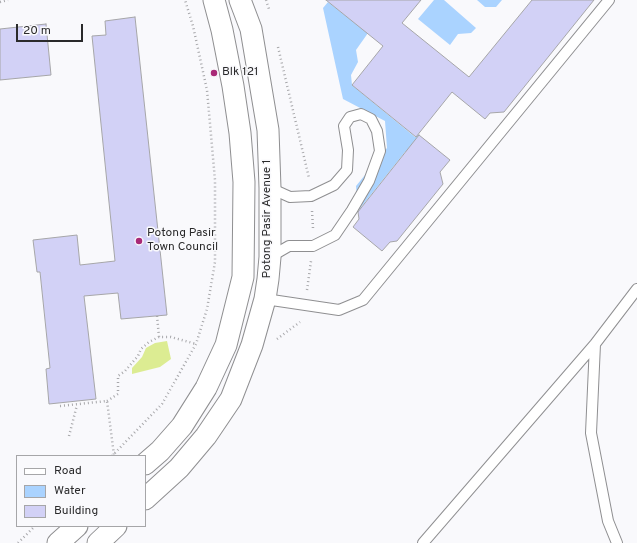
<!DOCTYPE html>
<html>
<head>
<meta charset="utf-8">
<style>
	body { margin:0 }
	#map { position:relative; width:637px; height:543px; overflow:hidden; background:#f9f9fc; font-family:Overpass,sans-serif }
	canvas { display:block }
	.legend { position:absolute; left:16px; top:455px; width:130px; height:72px; box-sizing:border-box; background:#f9f9fc; border:1px solid #a6a6a8; margin:0; padding:5px 7px; list-style:none; font-size:12px; color:#2a2a2b }
	.legend li { display:flex; align-items:center; gap:8px; height:20px }
	.legend b { width:20px; border:1px solid #a6a6a8 }
	.scale { position:absolute; left:16px; top:24px; width:67px; height:18px; box-sizing:border-box; border:2px solid #2a2a2b; border-top:0; padding-left:5px; font-size:12px; line-height:14px; white-space:nowrap; color:#2a2a2b; -webkit-text-stroke:3px #f9f9fc; paint-order:stroke }
</style>
</head>
<body>
<div id="map">
<canvas width="637" height="543"></canvas>
<ul class="legend">
<li><b style="height:5px;background:#fff"></b>Road</li>
<li><b style="height:11px;background:#aad3ff"></b>Water</li>
<li><b style="height:11px;background:#d2d1f6"></b>Building</li>
</ul>
<div class="scale">20 m</div>
</div>
<script>
const g = document.querySelector('canvas').getContext('2d');
g.lineJoin = 'round';
function fill(path, color) { g.fillStyle = color; g.fill(path, 'evenodd'); }
const shape = rows => new Path2D(rows.map(r => 'M' + r).join(''));
function stroke(path, color, width, dash) { g.strokeStyle = color; g.lineWidth = width; g.lineCap = dash ? 'butt' : 'round'; g.setLineDash(dash || []); g.stroke(path); }
function label(font, color, halo, rows, align = 'center') {
  g.font = font + ' Overpass,sans-serif'; g.lineWidth = 3; g.setLineDash([]); g.textBaseline = 'middle'; g.strokeStyle = halo; g.fillStyle = color; for (const [text, x, y, turn = 0] of rows) {
    g.save(); g.translate(x, y); g.rotate((+turn || 0) * Math.PI / 180); g.textAlign = isNaN(turn) ? turn : align; if (halo) g.strokeText(text, 0, 0); g.fillText(text, 0, 0); g.restore();
  }
}
fill(shape([
	[167,341,171,359,160,367,132,374,132,368,142,357,146,348,155,343]
]), '#dcec92');
fill(shape([
	[434,0,444,0,476,28,471,33,458,34,450,45,418,19],
	[477,0,502,0,496,7,485,7],
	[328,2,368,33,356,50,358,62,351,75,352,85,415,137,418,134,424,140,414,153,405,152,358,211,356,186,387,148,385,121,343,99,323,8]
]), '#aad3ff');
const building = shape([
	[326,0,421,0,402,23,469,77,532,0,594,0,504,112,490,113,485,119,452,92,416,137,352,85,383,46,326,0],
	[135,17,167,315,121,319,118,293,84,296,96,399,49,404,46,369,50,368,40,272,37,272,33,240,77,235,80,265,115,261,92,36,106,35,105,21,135,17],
	[46,24,51,75,0,80,0,29,46,24],
	[419,135,450,160,440,172,443,184,397,241,390,242,382,251,353,227,359,219,358,212,361,208,419,135]
]);
fill(building, '#d2d1f6');
stroke(building, '#a6a6a8', 1);
const lane = shape([
	[270,257,289,246,313,246,335,235,352,210,369,181,380,151,377,131,371,119,361,114,350,117,344,126,348,150,347,170,334,185,311,196,290,197,270,188],
	[265,299,339,310,363,300,609,0],
	[595,344,591,433,608,521,617,543],
	[423,543,595,344,637,289]
]);
const street = shape([
	[145,464,160,451,182,426,206,388,226,345,243,277,244,182,240,133,233,86,222,30,214,0],
	[145,499,179,468,206,436,231,399,252,345,265,299,268,279,270,257,270,188,268,130,251,29,240,0],
	[58,543,77,526],
	[98,543,116,526]
]);
stroke(lane, '#8f8f91', 12);
stroke(street, '#8f8f91', 23);
stroke(shape([
	[266,0,269,9],
	[0,2,8,0],
	[278,47,309,178],
	[312,211,313,228],
	[307,290,311,261],
	[157,316,159,337],
	[277,339,300,322],
	[107,401,118,394,118,376,125,371,138,356,141,349,149,342,159,337,171,337,196,344],
	[60,406,107,401,114,455],
	[69,436,77,405],
	[112,456,162,404,196,344,207,309,215,262,215,180,207,90,193,26,185,0],
	[18,543,35,526]
]), '#a8a8ab', 2.5, [1, 3]);
stroke(lane, '#fff', 10);
stroke(street, '#fff', 21);
for (const [x, y, r, color] of [
	[214,73,4,"#a92977"],
	[139,241,4,"#a92977"]
]) { const dot = new Path2D(); dot.arc(x, y, r, 0, 2 * Math.PI); g.fillStyle = color; g.fill(dot); stroke(dot, '#f9f9fc', 1.5); }
label('12px', '#2a2a2b', '#f9f9fc', [
	["Blk 121",222,73],
	["Potong Pasir",147,234],
	["Town Council",147,248]
], 'left');
label('12px', '#2a2a2b', '#f9f9fc', [
	["Potong Pasir Avenue 1",268,219,-90]
]);
</script>
</body>
</html>
